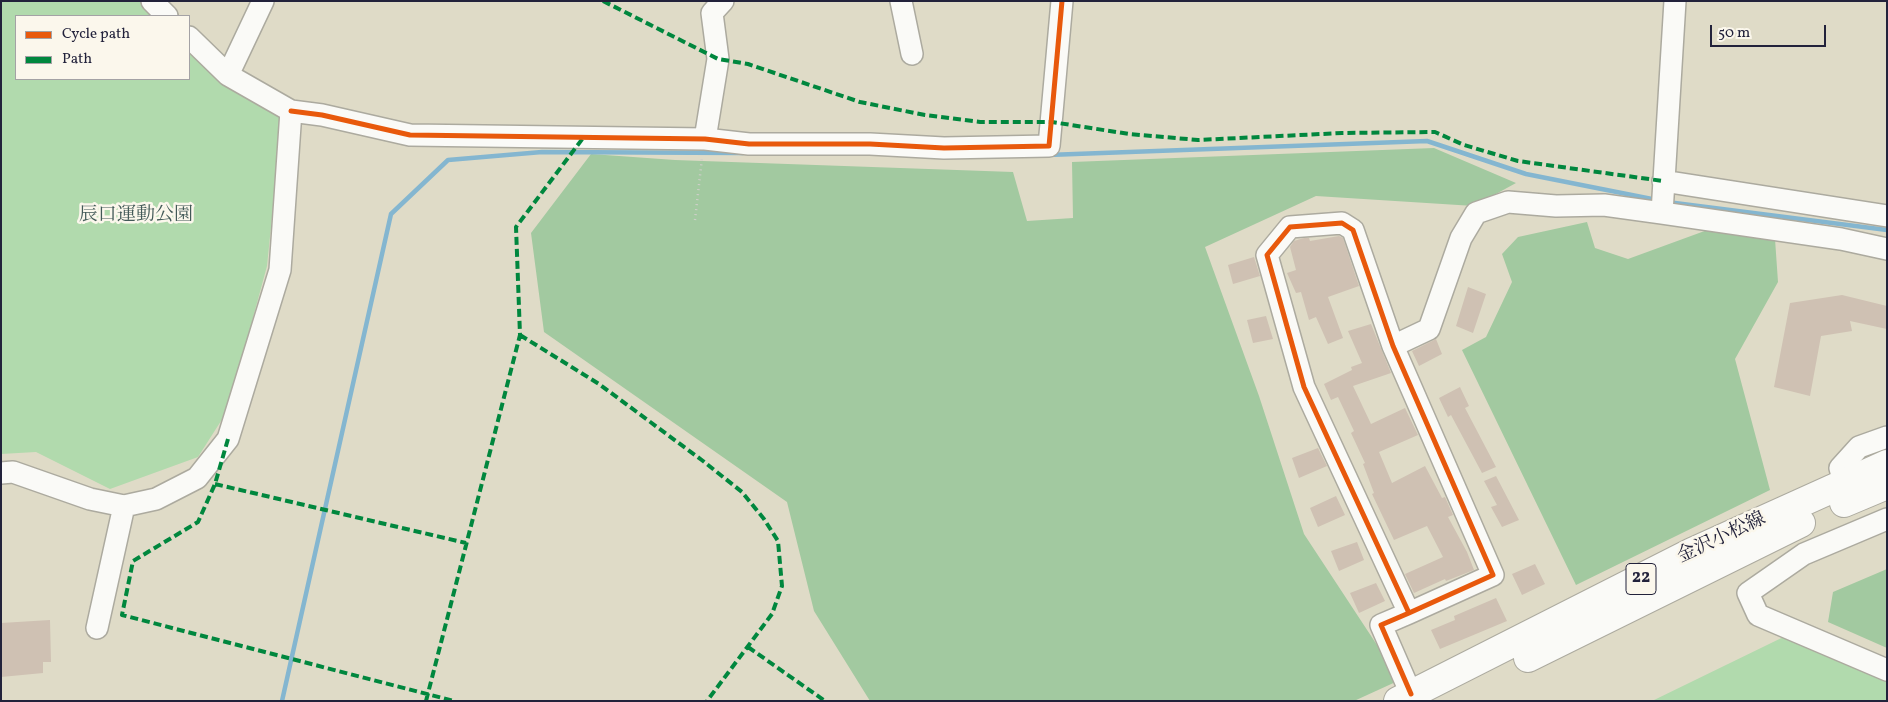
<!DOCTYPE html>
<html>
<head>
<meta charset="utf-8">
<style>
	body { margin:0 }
	#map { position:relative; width:1888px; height:702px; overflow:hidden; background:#dfdbc7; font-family:Vollkorn,serif }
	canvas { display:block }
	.frame { position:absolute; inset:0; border:2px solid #22223b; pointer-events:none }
	.legend { position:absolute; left:15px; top:15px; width:175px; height:65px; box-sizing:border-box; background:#fbf7ec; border:1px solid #a4a2a5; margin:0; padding:6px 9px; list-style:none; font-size:15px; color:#22223b }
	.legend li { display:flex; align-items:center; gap:10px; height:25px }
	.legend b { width:25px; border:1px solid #a4a2a5 }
	.scale { position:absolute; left:1710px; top:25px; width:116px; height:22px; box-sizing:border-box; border:2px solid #22223b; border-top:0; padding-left:6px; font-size:15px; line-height:18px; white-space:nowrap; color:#22223b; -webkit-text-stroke:4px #fbf7ec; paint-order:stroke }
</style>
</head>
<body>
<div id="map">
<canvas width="1888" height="702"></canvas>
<div class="frame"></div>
<ul class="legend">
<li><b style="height:6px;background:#e8590c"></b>Cycle path</li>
<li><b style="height:6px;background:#00873e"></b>Path</li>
</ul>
<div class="scale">50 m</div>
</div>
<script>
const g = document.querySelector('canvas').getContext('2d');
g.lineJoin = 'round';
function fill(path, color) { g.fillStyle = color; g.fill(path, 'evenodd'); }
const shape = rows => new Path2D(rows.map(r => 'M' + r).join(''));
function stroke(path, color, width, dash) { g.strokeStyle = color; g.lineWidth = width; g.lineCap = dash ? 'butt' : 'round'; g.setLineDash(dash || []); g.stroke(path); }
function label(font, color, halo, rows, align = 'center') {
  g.font = font + ' Vollkorn,"Noto Serif JP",serif'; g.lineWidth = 5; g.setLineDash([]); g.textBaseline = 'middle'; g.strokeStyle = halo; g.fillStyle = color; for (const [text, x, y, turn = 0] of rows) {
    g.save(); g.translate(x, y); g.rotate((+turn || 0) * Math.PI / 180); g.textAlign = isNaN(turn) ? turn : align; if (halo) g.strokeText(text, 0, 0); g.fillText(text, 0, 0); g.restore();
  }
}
fill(shape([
	[1,1,143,1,158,16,16,16,16,79,189,79,189,48,222,81,282,119,267,266,228,410,198,457,110,489,36,452,1,454],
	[1804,627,1887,663,1887,701,1652,701]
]), '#b1daad');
fill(shape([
	[1434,148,1516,183,1474,206,1316,196,1205,247,1259,396,1304,534,1400,680,1354,701,870,701,814,611,787,502,544,332,531,233,591,154,675,160,1013,172,1027,221,1073,218,1072,162],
	[1587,222,1595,248,1628,259,1721,225,1775,239,1778,282,1735,359,1770,490,1576,585,1462,350,1486,337,1512,282,1502,254,1518,237],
	[1887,569,1887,648,1828,622,1833,592]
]), '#a2c9a0');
stroke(shape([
	[1048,155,1427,141,1526,174,1657,200],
	[1667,202,1887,230],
	[282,701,391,214,448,160,542,152,743,153]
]), '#84b6d0', 4.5);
fill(shape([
	[1339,236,1343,238,1359,286,1328,297,1343,338,1328,344,1316,317,1309,320,1301,292,1296,293,1287,273,1296,270,1290,247,1294,241,1304,238,1309,238,1310,241],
	[1254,257,1260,276,1233,284,1228,265],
	[1468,287,1486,294,1473,333,1456,326],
	[1842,295,1887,306,1887,329,1850,321,1852,331,1821,336,1810,396,1774,387,1790,303],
	[1266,316,1273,339,1253,343,1247,320],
	[1371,324,1391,373,1353,386,1371,424,1405,408,1418,435,1379,452,1392,483,1425,466,1442,498,1445,497,1453,515,1448,517,1467,552,1474,570,1446,581,1445,579,1414,593,1405,574,1443,557,1427,526,1394,540,1372,494,1374,493,1363,464,1365,463,1351,433,1354,431,1338,397,1331,400,1324,384,1352,370,1351,367,1362,363,1348,331],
	[1436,339,1442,354,1419,366,1412,351],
	[1460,387,1469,406,1465,408,1496,467,1482,473,1451,415,1448,417,1439,398],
	[1318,448,1327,466,1299,478,1292,458],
	[1496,476,1519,520,1502,527,1491,507,1497,505,1484,481],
	[1336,496,1345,515,1318,527,1310,508],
	[1357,542,1364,560,1339,571,1331,551],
	[1535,564,1545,584,1522,595,1512,574],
	[1376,583,1385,601,1359,613,1350,593],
	[1496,598,1507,621,1440,649,1431,630,1455,620,1454,616],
	[50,620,51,662,43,662,43,673,1,677,1,623]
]), '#cfc1b3');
const minor = shape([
	[152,1,167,16],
	[901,1,912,54],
	[228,75,263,1],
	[291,111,322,115,410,135,705,139,749,144,870,144,944,148,1049,146,1062,1],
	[705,139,718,59,712,13,723,1],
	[1663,181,1887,216],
	[1662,213,1841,239,1887,249],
	[1393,346,1429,329,1461,238,1476,213,1508,202,1556,206,1604,205,1662,213,1675,1],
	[1,473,13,472,90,499,124,506,156,499,197,478,228,439,280,270,291,111,228,75,189,37],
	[1844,483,1840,468,1859,447,1887,437],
	[1887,519,1804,554,1748,593,1758,615,1887,670],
	[1409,613,1304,387,1267,255,1290,227,1342,223,1353,230,1393,346,1493,575,1409,613,1381,625,1411,694],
	[97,628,124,506]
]);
const major = shape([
	[1844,503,1887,485],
	[1528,658,1801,523],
	[1398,701,1692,552,1887,464]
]);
stroke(minor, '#acaa9f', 24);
stroke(major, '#acaa9f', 30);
stroke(shape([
	[695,220,702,158]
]), '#d1cfcb', 2.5, [1, 4]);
stroke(minor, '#fafaf7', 21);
stroke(major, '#fafaf7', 28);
stroke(shape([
	[603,1,718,59,748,64,860,102,925,115,980,122,1052,122,1129,134,1198,140,1342,133,1435,132,1464,145,1518,161,1663,181],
	[520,335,599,384,703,461,742,492,764,519,778,541,782,586,772,614,707,701],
	[228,439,215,484,198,522,133,561,122,615,454,701],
	[215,484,466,543],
	[748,647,825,701],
	[426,701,520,335,516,227,583,138]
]), '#00873e', 4, [8, 4]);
stroke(shape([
	[291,111,322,115,410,135,705,139,749,144,870,144,944,148,1049,146,1062,1],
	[1409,613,1304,387,1267,255,1290,227,1342,223,1353,230,1393,346,1493,575,1409,613,1381,625,1411,694]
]), '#e8590c', 5);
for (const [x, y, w] of [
	[1641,579,30]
]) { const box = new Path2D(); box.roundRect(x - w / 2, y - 15.5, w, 31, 4); g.fillStyle = '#fbf7ec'; g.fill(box); stroke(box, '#22223b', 1); }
label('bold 18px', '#22223b', null, [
	["22",1641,579]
]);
label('19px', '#425957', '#fbf7ec', [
	["辰口運動公園",136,217]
]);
label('19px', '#22223b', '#fbf7ec', [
	["金沢小松線",1722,539,-25]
]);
</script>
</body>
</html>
